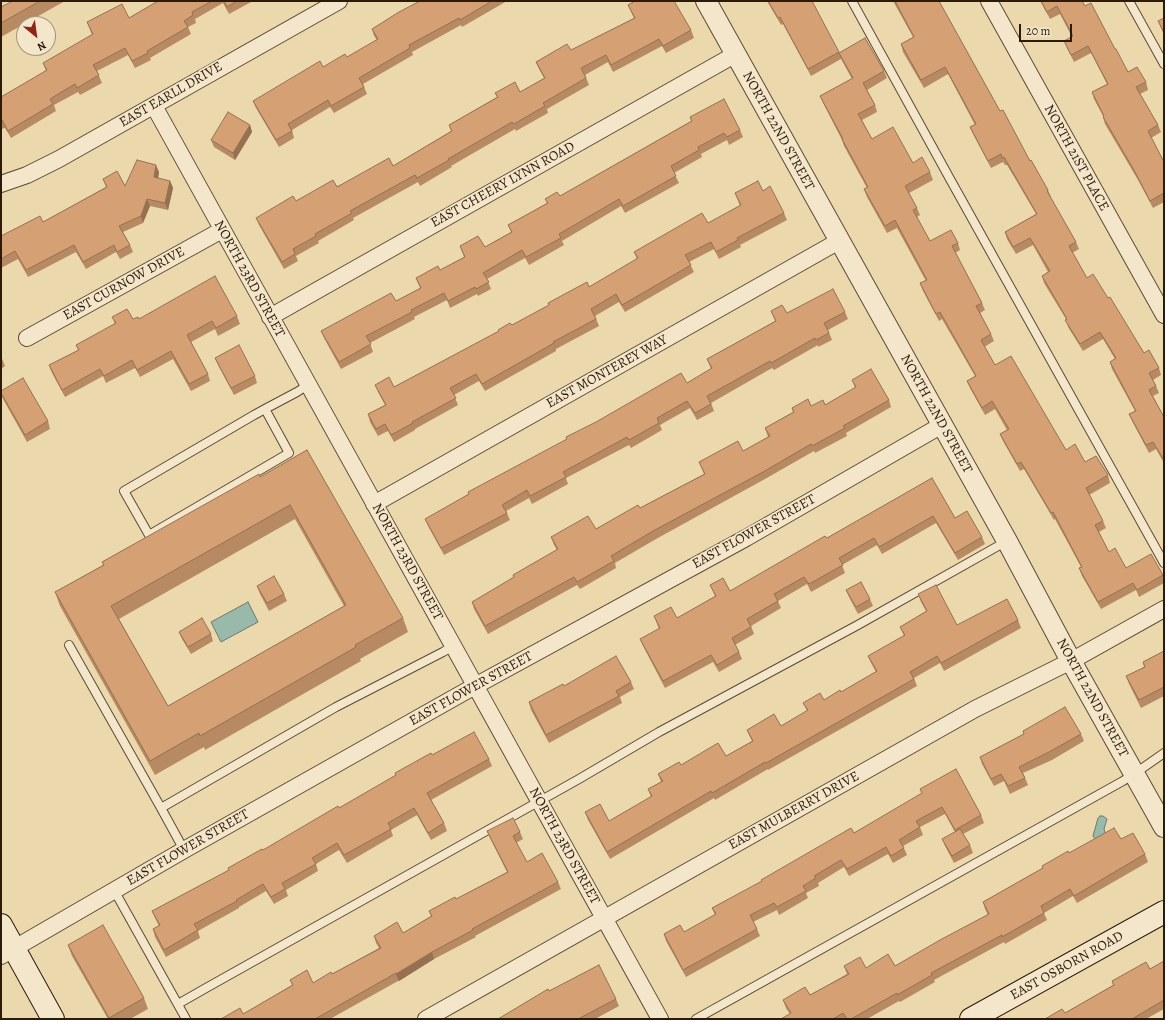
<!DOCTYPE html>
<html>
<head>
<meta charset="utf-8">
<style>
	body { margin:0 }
	#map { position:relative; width:1165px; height:1020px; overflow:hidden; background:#ecd8ad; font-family:Alegreya,serif }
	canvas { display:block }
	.frame { position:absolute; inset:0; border:2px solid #2c1a0a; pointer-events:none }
	.north { position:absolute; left:16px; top:16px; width:40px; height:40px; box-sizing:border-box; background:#f3e6ca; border:1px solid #a3947d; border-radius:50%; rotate:151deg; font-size:11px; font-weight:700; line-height:16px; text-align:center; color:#2c1a0a }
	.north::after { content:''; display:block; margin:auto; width:14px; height:18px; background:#8f2418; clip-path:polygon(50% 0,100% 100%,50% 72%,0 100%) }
	.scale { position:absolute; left:1019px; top:24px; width:53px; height:18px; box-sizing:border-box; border:2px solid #2c1a0a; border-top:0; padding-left:5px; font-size:12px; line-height:14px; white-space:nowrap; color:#2c1a0a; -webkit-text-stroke:3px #f3e6ca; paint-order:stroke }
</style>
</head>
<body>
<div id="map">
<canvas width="1165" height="1020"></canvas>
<div class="frame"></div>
<div class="north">N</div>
<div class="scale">20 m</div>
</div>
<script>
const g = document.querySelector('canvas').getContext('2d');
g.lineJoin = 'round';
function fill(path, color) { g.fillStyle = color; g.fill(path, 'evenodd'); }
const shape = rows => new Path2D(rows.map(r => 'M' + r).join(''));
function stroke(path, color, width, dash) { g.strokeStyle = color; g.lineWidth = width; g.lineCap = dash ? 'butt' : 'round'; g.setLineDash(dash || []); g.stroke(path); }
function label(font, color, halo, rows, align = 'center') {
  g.font = font + ' Alegreya,serif'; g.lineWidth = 3.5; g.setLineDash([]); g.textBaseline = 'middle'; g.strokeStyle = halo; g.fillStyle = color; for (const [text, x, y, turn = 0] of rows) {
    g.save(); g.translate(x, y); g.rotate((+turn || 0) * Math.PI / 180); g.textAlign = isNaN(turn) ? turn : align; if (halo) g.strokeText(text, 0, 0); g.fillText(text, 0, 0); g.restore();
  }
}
const water = shape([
	[248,602,258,622,221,642,211,622,248,602],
	[1100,816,1103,816,1107,819,1104,829,1107,838,1097,842,1093,836,1098,818,1100,816]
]);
fill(water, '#99b9ab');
stroke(water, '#6d796b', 1);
const service = shape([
	[852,1,950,179,1164,563],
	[1129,1,1164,64],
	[265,409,289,453,149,535,124,491,254,415,265,409,297,392,308,385],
	[69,645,161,808],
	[184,850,161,808,336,707,443,652,453,646],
	[114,890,186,1019],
	[178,1004,206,988,579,779,659,732,856,626,1007,541],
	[696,1019,1123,781,1134,774,1164,753]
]);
const minor = shape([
	[989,1,1164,315],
	[154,106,660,1019],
	[1,184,27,175,59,159,339,1],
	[270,317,736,54],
	[27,338,222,230],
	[374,504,839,241],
	[1,956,184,850,475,686,746,538,942,425],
	[426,1019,975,709,1071,661,1164,609]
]);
const tertiary = shape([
	[706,1,1007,541,1071,661,1164,827]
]);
const secondary = shape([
	[1,925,53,1019],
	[971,1019,1164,912]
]);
stroke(service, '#5c4a33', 10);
stroke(minor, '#5c4a33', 18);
stroke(tertiary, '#5c4a33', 22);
stroke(secondary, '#2c1a0a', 24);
stroke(service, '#f3e6ca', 8);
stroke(minor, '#f3e6ca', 16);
stroke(tertiary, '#f3e6ca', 20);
stroke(secondary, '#f3e6ca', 22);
fill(shape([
	[13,1,65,1,1,37,1,7],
	[158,1,253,1,229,14,223,3,195,19,196,23,188,27,191,34,150,58,151,60,135,68,128,55,97,71,102,83,80,95,78,92,54,105,56,111,11,138,5,128,1,129,1,97,46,71,43,63,92,35,87,22,129,18],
	[420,1,507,1,462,27,461,25,412,52,413,55,363,84,367,94,334,113,330,107,292,130,294,138,279,147,256,108,253,101,323,67,347,57,377,40,374,36,372,29],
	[767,1,812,1,839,53,884,71,887,78,867,90,875,105,877,112,862,120,872,139,913,163,930,172,933,180,909,193,917,208,920,215,917,217,930,241,958,243,960,250,955,253,982,303,985,310,980,313,991,334,994,341,984,347,995,365,1066,450,1085,462,1108,475,1110,483,1089,495,1103,521,1106,528,1099,532,1109,552,1126,568,1163,575,1164,578,1164,583,1139,597,1136,590,1101,609,1082,576,1079,568,1081,567,1055,519,1054,520,1024,469,1020,471,1003,441,1000,434,1007,430,995,409,985,415,970,388,967,381,975,376,942,319,939,321,923,291,920,283,926,281,897,228,887,233,867,197,864,189,867,188,844,146,842,140,823,103,820,96,852,79,841,59,811,76,783,24,781,25],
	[893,1,939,1,1000,111,1030,161,1048,190,1051,197,1050,197,1076,242,1079,249,1072,253,1087,278,1108,298,1144,353,1159,368,1161,375,1153,380,1156,386,1159,393,1153,396,1164,417,1164,463,1156,449,1149,453,1132,421,1129,414,1135,411,1112,369,1110,362,1115,359,1103,339,1083,351,1068,327,1066,319,1044,283,1042,276,1048,272,1033,245,1016,254,1007,239,1005,232,1036,214,1007,165,1005,165,1003,162,991,168,973,134,970,127,975,125,948,74,924,88,903,52,901,44,913,37],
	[1040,1,1082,1,1085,6,1115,49,1128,72,1146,82,1148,90,1140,94,1158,125,1161,132,1151,138,1164,162,1164,202,1153,208,1138,180,1105,124,1103,117,1103,116,1094,99,1092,92,1107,84,1091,53,1074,62,1067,48,1064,41,1072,37,1060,14,1050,19],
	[628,5,691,30,694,38,666,53,662,46,613,72,608,62,585,75,589,85,547,109,548,113,516,131,515,129,451,166,452,167,420,186,418,182,353,218,354,220,318,241,319,243,296,256,298,261,284,269,259,225,256,218,296,201,393,166,451,131,449,125,497,97,495,93,520,92,544,78,539,69,536,62,571,50,634,18,631,12],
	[1164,18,1164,35,1158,21],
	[690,117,740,130,743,137,729,145,727,140,701,154,702,157,674,173,679,183,625,213,621,206,562,241,564,245,529,265,525,258,487,279,491,289,478,296,477,294,450,308,447,300,414,317,415,319,370,343,373,352,341,369,324,338,321,331,396,301,420,288,416,278,440,270,464,257,460,246,485,247,511,232,508,225,547,203,545,199,560,196,691,121],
	[250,125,252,132,235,160,214,147,211,140],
	[159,172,158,178,170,181,173,188,168,210,150,206,143,223,123,232,130,245,133,252,120,259,116,252,86,269,76,252,28,277,18,259,1,268,1,236,43,222,106,187,103,179,125,186],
	[763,191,784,213,787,220,740,245,741,247,719,259,714,249,689,262,694,272,625,312,619,302,595,316,599,326,556,349,556,351,485,391,479,381,454,395,458,405,415,429,415,430,394,442,388,431,378,436,370,422,368,414,385,405,378,392,375,385,394,387,512,325,589,287,637,259,634,252,708,223,740,206,735,193],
	[771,311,787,313,845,312,848,319,828,330,832,340,818,347,818,345,774,370,772,368,711,403,714,411,697,420,690,408,660,425,662,430,631,448,629,445,566,478,568,484,532,504,529,498,506,511,510,520,444,555,428,526,425,519,469,494,468,492,687,383,711,369,707,359,775,321],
	[237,316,240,324,218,336,215,329,191,342,208,374,210,381,191,391,173,359,140,377,135,368,106,383,103,376,65,397,52,373,49,365,78,350,76,345,115,324,112,317,133,319,139,319],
	[1,356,5,366,1,369],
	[215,358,255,376,257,383,234,395,218,365],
	[852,380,889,400,891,407,846,433,847,436,815,453,814,451,765,479,656,539,615,563,616,568,580,589,577,585,488,634,474,609,472,602,514,578,513,575,557,550,554,545,551,537,596,529,640,508,704,474,699,462,743,451,768,437,765,428,793,412,792,408,825,405,855,388],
	[1,391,48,421,50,429,27,442,3,399,1,394],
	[307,450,403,618,408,632,360,659,361,661,205,750,204,747,155,775,60,606,55,592,103,565,102,562,260,477],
	[295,519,344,606,168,706,119,619],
	[932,478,955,518,982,537,985,544,958,560,936,523,882,554,877,545,842,565,845,573,811,592,807,584,778,601,781,608,751,626,754,634,735,645,739,652,742,659,719,672,713,662,665,688,643,646,640,639,659,629,654,616,677,618,715,596,710,585,730,591,827,538],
	[257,586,284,594,287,601,269,611,260,594],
	[846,590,870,599,873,606,858,614,849,597],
	[918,594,957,625,1018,620,1021,628,944,671,940,663,914,678,917,686,768,770,768,769,715,800,714,798,610,859,588,820,585,812,609,821,651,797,648,789,661,782,658,774,681,765,726,756,752,741,750,737,747,730,781,726,807,711,803,703,824,700,841,692,876,672,871,663,868,656,904,636,900,627,926,611,921,602],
	[179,632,211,634,213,641,191,654,182,639],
	[1164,651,1164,696,1141,708,1129,684,1126,676,1144,667,1143,662],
	[631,682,634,689,620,697,622,703,549,743,531,710,529,702,564,686],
	[1023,731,1081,734,1084,741,1052,760,1023,773,1028,785,1010,794,1004,781,994,786,982,764,980,757,1024,734],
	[432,755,489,759,492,766,431,800,444,823,447,831,431,840,417,815,391,830,393,836,347,863,339,850,316,864,318,871,286,890,288,896,274,904,266,891,239,907,239,908,198,931,200,938,166,957,155,937,153,929,159,926,155,918,152,911,229,870,263,850,339,808],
	[920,789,981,815,984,823,963,834,970,845,973,853,954,863,945,846,942,839,955,832,945,814,920,827,923,835,903,846,907,855,893,863,888,854,849,876,844,867,818,883,819,886,806,893,808,898,779,915,777,910,753,922,757,929,760,936,686,977,666,941,664,934,684,932,715,915,712,908,854,833,922,794],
	[487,831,520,832,523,839,516,843,527,862,558,882,561,889,475,936,476,937,434,959,399,981,398,981,330,1019,221,1019,243,1014,292,985,290,980,313,983,332,974,379,948,376,943,374,936,403,933,431,916,429,911,456,899,507,872,490,838],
	[1121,839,1145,854,1148,862,1077,903,1073,896,1044,913,1047,920,1005,944,1004,942,934,980,935,982,900,1002,899,1001,867,1019,781,1019,790,1014,786,1008,783,1000,810,995,847,974,844,966,866,968,895,966,988,915,985,909,983,902,1069,853],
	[68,945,144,998,148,1009,130,1019,108,1019,72,956],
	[1164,961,1164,1009,1146,1019,1045,1019,1065,1013,1113,985,1112,981,1150,969],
	[549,991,616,999,619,1006,595,1019,498,1019]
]), '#b78a64');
fill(shape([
	[250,125,252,132,235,160,233,153],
	[156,165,159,172,157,185,154,177],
	[170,181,173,188,168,210,165,203],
	[147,199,150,206,143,223,141,216],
	[432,952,434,959,399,981,396,974]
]), '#957151');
const building = shape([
	[13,1,40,1,1,23,1,7,13,1],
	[158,1,212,1,192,12,193,15,184,21,188,27,147,51,148,53,132,61,125,48,93,65,99,75,77,88,75,84,50,99,53,104,8,131,2,120,1,121,1,97,47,70,43,63,93,34,87,22,122,4,129,18,158,1],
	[224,1,237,1,227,7,224,1],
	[420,1,492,1,460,20,459,18,409,45,410,48,359,78,364,87,331,106,328,100,288,124,292,131,276,140,253,101,320,61,323,67,345,54,347,57,378,39,372,29,399,12,420,1],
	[635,1,674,1,691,30,663,46,659,39,611,65,606,55,581,68,586,78,543,103,545,106,514,124,512,122,448,159,449,160,417,178,415,175,350,211,352,213,315,234,316,236,293,249,295,254,282,262,256,218,293,196,296,201,333,180,337,187,389,158,393,166,452,131,449,125,498,97,495,93,515,82,520,92,545,78,536,62,567,44,571,50,635,18,628,5,635,1],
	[768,1,812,1,839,52,808,69,780,17,778,18,768,1],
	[895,1,939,1,1000,111,1003,110,1030,161,1031,160,1048,190,1047,191,1076,242,1069,246,1087,278,1093,274,1108,298,1110,297,1144,353,1149,350,1159,368,1149,373,1156,386,1149,390,1164,417,1164,460,1153,442,1146,445,1129,414,1136,411,1110,362,1116,358,1100,332,1080,344,1065,320,1067,319,1042,276,1050,271,1030,238,1013,247,1005,232,1037,214,1004,157,1002,158,1001,154,988,161,970,127,976,124,945,67,921,80,901,44,914,37,895,1],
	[1041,1,1082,1,1085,6,1091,3,1115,49,1116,49,1128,72,1137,67,1146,82,1136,87,1158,125,1148,131,1164,162,1164,193,1150,201,1135,172,1103,117,1104,116,1092,92,1108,84,1088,46,1071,55,1064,41,1073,36,1057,6,1047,12,1041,1],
	[1164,18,1164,32,1158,21,1164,18],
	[865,38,884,71,863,83,875,105,858,114,872,139,893,127,913,163,922,157,930,172,905,186,917,208,913,210,930,241,951,230,958,243,952,246,982,303,976,306,991,334,981,340,995,365,1011,356,1066,450,1075,444,1085,462,1096,456,1108,475,1086,488,1103,521,1095,525,1109,552,1115,548,1126,568,1151,554,1163,575,1137,590,1133,583,1098,602,1079,568,1082,567,1053,512,1051,513,1021,462,1017,464,1000,434,1009,429,992,401,982,408,967,381,976,376,940,312,936,314,920,283,927,280,895,220,885,226,864,189,868,187,842,139,843,139,820,96,853,78,839,53,865,38],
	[724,99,740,130,727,137,724,133,698,147,699,150,671,166,676,176,623,206,619,199,559,234,561,238,526,257,522,250,483,273,489,282,476,289,475,287,448,301,444,293,411,310,412,312,366,336,371,344,339,362,321,331,391,293,396,301,421,288,416,278,438,266,440,270,465,257,460,246,478,236,485,247,512,232,508,225,548,203,545,199,557,192,560,196,692,121,690,117,724,99],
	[228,112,250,125,233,153,211,140,228,112],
	[137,160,156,165,154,177,170,181,165,203,147,199,141,216,119,226,130,245,117,252,114,245,83,262,74,245,26,270,15,251,1,259,1,236,40,216,43,222,107,187,103,179,117,171,125,186,137,160],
	[758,181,763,191,770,186,784,213,737,238,738,240,716,252,711,242,685,255,691,265,622,305,616,294,591,309,596,319,553,342,554,343,482,384,476,374,450,388,456,398,412,422,413,423,391,435,385,424,376,429,368,414,386,405,375,385,389,377,394,387,499,331,498,330,510,323,512,325,549,305,548,303,587,282,589,287,638,258,634,252,702,213,708,223,741,205,735,193,758,181],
	[215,276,237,316,216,328,212,321,187,335,208,374,189,384,171,351,137,370,132,360,104,376,100,369,62,390,49,365,79,350,76,345,116,323,112,317,127,309,133,319,138,317,139,319,215,276],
	[833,289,845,312,824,323,829,333,816,340,815,338,771,363,770,361,707,396,711,404,695,413,687,401,657,418,659,423,629,440,627,437,563,472,566,477,530,496,527,490,502,505,507,513,441,548,425,519,469,494,468,492,567,439,566,437,596,422,681,373,687,383,712,368,707,359,776,321,771,311,782,305,787,313,833,289],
	[239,345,255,376,231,388,215,358,239,345],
	[871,369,889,400,843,426,845,428,812,446,811,444,763,472,653,531,611,556,614,561,577,582,574,577,485,626,472,602,514,577,513,575,558,549,551,537,588,516,596,529,638,505,640,508,705,474,699,462,738,441,743,451,770,436,765,428,794,412,792,408,808,399,811,406,823,400,825,405,856,387,852,380,871,369],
	[23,378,48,421,25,435,1,393,1,391,23,378],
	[307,450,403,618,355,645,356,647,200,736,199,733,150,761,55,592,104,565,102,562,259,474,260,477,307,450],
	[290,505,346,605,168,706,111,606,290,505],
	[932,478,955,518,967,511,982,537,955,553,933,516,879,547,874,538,839,558,843,565,809,584,804,577,774,594,778,601,747,619,751,627,732,638,739,652,717,665,711,655,663,681,640,639,660,628,654,616,671,607,677,618,716,596,710,585,723,578,730,591,825,536,827,538,932,478],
	[274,576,284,594,267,603,257,586,274,576],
	[861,582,870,599,856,607,846,590,861,582],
	[936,585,957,625,1007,599,1018,620,941,663,937,656,910,672,914,679,766,763,765,762,712,793,711,791,607,852,585,812,600,804,609,821,652,796,648,789,663,781,658,774,679,762,681,765,718,743,726,756,753,741,747,730,774,714,781,726,808,710,803,703,820,693,824,700,840,690,841,692,877,671,868,656,905,635,900,627,927,611,918,594,936,585],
	[202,618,211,634,188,647,179,632,202,618],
	[1164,651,1164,687,1139,700,1126,676,1145,667,1143,662,1164,651],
	[616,656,631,682,616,691,619,696,546,735,529,702,563,684,564,686,616,656],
	[1065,707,1081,734,1049,752,1019,767,1025,778,1008,786,1001,774,991,779,980,757,1024,734,1023,731,1065,707],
	[474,732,489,759,427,793,444,823,428,833,414,808,388,823,391,829,344,855,337,843,312,858,316,864,282,883,285,889,271,897,263,884,236,900,237,901,194,924,198,930,164,950,153,929,160,925,152,911,229,870,228,868,262,849,263,850,338,806,339,808,396,775,395,773,431,753,432,755,474,732],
	[956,769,981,815,955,830,942,807,916,821,920,827,899,840,904,848,891,856,886,847,847,869,841,860,814,876,816,878,803,886,806,891,777,907,774,903,750,915,757,929,683,970,664,934,680,925,684,932,716,914,712,908,762,881,761,880,851,828,854,833,922,793,920,789,956,769],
	[513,818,520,832,513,836,527,862,542,853,558,882,472,929,473,930,432,952,396,974,396,973,315,1019,221,1019,240,1008,243,1014,293,985,290,980,307,970,313,983,331,972,332,974,381,948,374,936,397,922,403,933,432,916,429,911,455,897,456,899,508,872,487,831,513,818],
	[1114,828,1121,839,1133,833,1145,854,1074,896,1070,889,1041,906,1044,913,1002,937,1002,935,931,973,932,975,897,995,897,993,851,1019,847,1019,843,1013,833,1019,781,1019,791,1013,783,1000,805,987,810,995,849,974,844,966,860,957,866,968,888,954,895,966,940,940,989,914,983,902,1043,868,1042,866,1068,851,1069,853,1114,828],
	[960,829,970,845,952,856,942,839,960,829],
	[103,925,144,998,109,1018,68,945,103,925],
	[1164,961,1164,1000,1132,1019,1045,1019,1062,1009,1065,1013,1114,985,1112,981,1146,962,1150,969,1164,961],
	[599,965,616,999,578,1019,498,1019,548,989,549,991,599,965]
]);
fill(building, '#d5a174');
stroke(building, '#957151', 1);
label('14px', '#2c1a0a', '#f3e6ca', [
	["EAST EARLL DRIVE",171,95,-30],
	["NORTH 22ND STREET",778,131,61],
	["NORTH 21ST PLACE",1076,158,61],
	["EAST CHEERY LYNN ROAD",503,185,-29],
	["NORTH 23RD STREET",249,279,61],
	["EAST CURNOW DRIVE",124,284,-29],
	["EAST MONTEREY WAY",607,372,-29],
	["NORTH 22ND STREET",936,414,61],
	["EAST FLOWER STREET",754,532,-29],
	["NORTH 23RD STREET",407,562,61],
	["EAST FLOWER STREET",471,689,-29],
	["NORTH 22ND STREET",1092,698,61],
	["EAST MULBERRY DRIVE",794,811,-29],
	["NORTH 23RD STREET",564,846,61],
	["EAST FLOWER STREET",188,848,-30],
	["EAST OSBORN ROAD",1067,966,-29]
]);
</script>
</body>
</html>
